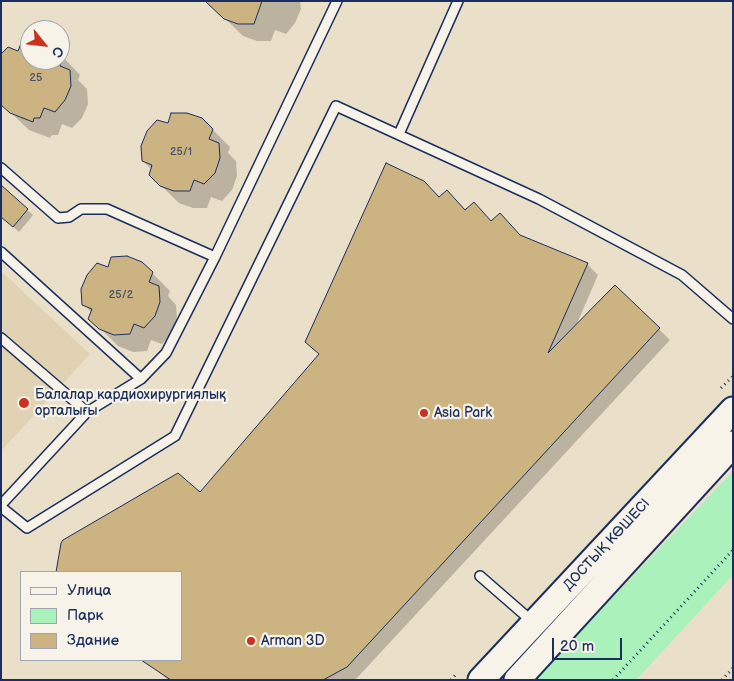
<!DOCTYPE html>
<html>
<head>
<meta charset="utf-8">
<style>
	body { margin:0 }
	#map { position:relative; width:734px; height:681px; overflow:hidden; background:#eae0c9; font-family:"Balsamiq Sans",sans-serif }
	canvas { display:block }
	.frame { position:absolute; inset:0; border:2px solid #1b2f5e; pointer-events:none }
	.legend { position:absolute; left:20px; top:571px; width:162px; height:90px; box-sizing:border-box; background:#f7f3e8; border:1px solid #9fa5b1; margin:0; padding:6px 9px; list-style:none; font-size:15px; color:#1b2f5e }
	.legend li { display:flex; align-items:center; gap:10px; height:25px }
	.legend b { width:25px; border:1px solid #9fa5b1 }
	.north { position:absolute; left:20px; top:20px; width:50px; height:50px; box-sizing:border-box; background:#f7f3e8; border:1px solid #9fa5b1; border-radius:50%; rotate:119deg; font-size:14px; font-weight:700; line-height:20px; text-align:center; color:#1b2f5e }
	.north::after { content:''; display:block; margin:auto; width:18px; height:22px; background:#c8321e; clip-path:polygon(50% 0,100% 100%,50% 72%,0 100%) }
	.scale { position:absolute; left:552px; top:638px; width:70px; height:22px; box-sizing:border-box; border:2px solid #1b2f5e; border-top:0; padding-left:6px; font-size:15px; line-height:18px; white-space:nowrap; color:#1b2f5e; -webkit-text-stroke:4px #f7f3e8; paint-order:stroke }
</style>
</head>
<body>
<div id="map">
<canvas width="734" height="681"></canvas>
<div class="frame"></div>
<ul class="legend">
<li><b style="height:6px;background:#f7f3e8"></b>Улица</li>
<li><b style="height:14px;background:#abf1bc"></b>Парк</li>
<li><b style="height:14px;background:#cbb382"></b>Здание</li>
</ul>
<div class="north">С</div>
<div class="scale">20 m</div>
</div>
<script>
const g = document.querySelector('canvas').getContext('2d');
g.lineJoin = 'round';
function fill(path, color) { g.fillStyle = color; g.fill(path, 'evenodd'); }
const shape = rows => new Path2D(rows.map(r => 'M' + r).join(''));
function stroke(path, color, width, dash) { g.strokeStyle = color; g.lineWidth = width; g.lineCap = dash ? 'butt' : 'round'; g.setLineDash(dash || []); g.stroke(path); }
function label(font, color, halo, rows, align = 'center') {
  g.font = font + ' "Balsamiq Sans",sans-serif'; g.lineWidth = 4.5; g.setLineDash([]); g.textBaseline = 'middle'; g.strokeStyle = halo; g.fillStyle = color; for (const [text, x, y, turn = 0] of rows) {
    g.save(); g.translate(x, y); g.rotate((+turn || 0) * Math.PI / 180); g.textAlign = isNaN(turn) ? turn : align; if (halo) g.strokeText(text, 0, 0); g.fillText(text, 0, 0); g.restore();
  }
}
fill(shape([
	[1,271,90,354,1,451]
]), '#e1d2b4');
fill(shape([
	[733,471,733,575,636,680,534,680]
]), '#abf1bc');
fill(shape([
	[215,1,300,1,301,9,295,23,286,34,275,30,271,41,257,41,243,36,214,8],
	[30,41,30,60,60,60,60,54,80,75,78,80,87,89,88,104,82,118,72,128,62,124,58,135,52,135,50,138,29,130,1,103,19,52],
	[168,125,212,129,230,147,228,153,236,161,237,176,232,190,222,201,211,197,207,208,193,208,179,203,150,175,152,170,143,161],
	[440,198,458,202,466,211,521,237,587,264,598,275,575,328,615,287,670,340,357,678,354,680,168,680,146,660,181,660,181,572,59,572,58,569,200,493,320,355,306,342],
	[27,210,33,215,19,232,1,216],
	[108,269,152,273,170,291,168,296,176,305,177,320,172,334,162,344,151,340,147,351,133,352,118,346,90,318,92,313,83,304]
]), '#0003');
const building = shape([
	[205,1,262,1,254,24,238,24,224,19,205,1],
	[30,40,30,60,60,60,60,53,64,56,60,66,70,70,71,86,65,100,55,112,44,108,40,118,34,118,33,122,10,113,1,105,1,54,8,47,18,51,22,41,30,40],
	[171,113,187,113,202,118,213,129,209,139,219,143,220,158,215,173,204,184,194,180,190,191,174,191,160,186,149,175,152,165,142,161,141,146,147,131,157,120,168,123,171,113],
	[386,163,424,181,439,197,447,190,465,210,474,202,491,221,500,213,520,235,588,263,548,353,615,285,660,328,347,667,323,680,171,680,141,660,181,660,181,572,56,572,61,543,63,540,178,473,200,492,319,354,305,342,386,163],
	[1,185,28,209,13,227,1,217,1,185],
	[127,256,142,262,153,272,149,282,159,286,160,302,155,316,144,328,134,324,130,334,114,335,99,329,88,319,92,309,82,305,81,289,87,275,97,263,108,267,111,257,127,256]
]);
fill(building, '#cbb382');
stroke(building, '#1b2f5e', 1);
const lane = shape([
	[399,134,458,1],
	[1,168,58,218,69,217,81,209,107,209,215,257],
	[1,252,141,379],
	[1,338,87,412],
	[1,505,87,412,141,379,166,353,215,257,337,1],
	[1,507,27,528,175,436,336,106,539,199,682,275,733,319],
	[480,576,534,623]
]);
const secondary = shape([
	[481,680,733,410],
	[517,680,733,444]
]);
stroke(lane, '#1b2f5e', 12);
stroke(secondary, '#1b2f5e', 29);
stroke(shape([
	[721,388,733,376],
	[451,680,457,673],
	[613,680,733,550],
	[722,680,733,668]
]), '#1b2f5e', 3, [1, 4]);
stroke(lane, '#f7f3e8', 9);
stroke(secondary, '#f7f3e8', 25);
for (const [x, y, r, color] of [
	[24,403,6,"#c8321e"],
	[424,413,5,"#c8321e"],
	[251,641,5,"#c8321e"]
]) { const dot = new Path2D(); dot.arc(x, y, r, 0, 2 * Math.PI); g.fillStyle = color; g.fill(dot); stroke(dot, '#f7f3e8', 2); }
label('11px', '#475067', null, [
	["25",36,78],
	["25/1",181,152],
	["25/2",121,295]
]);
label('14px', '#1b2f5e', '#f7f3e8', [
	["Балалар кардиохирургиялық",35,395],
	["орталығы",35,411],
	["Asia Park",434,413],
	["Arman 3D",261,641]
], 'left');
label('14px', '#1b2f5e', '#f7f3e8', [
	["ДОСТЫҚ КӨШЕСІ",607,545,-47]
]);
</script>
</body>
</html>
